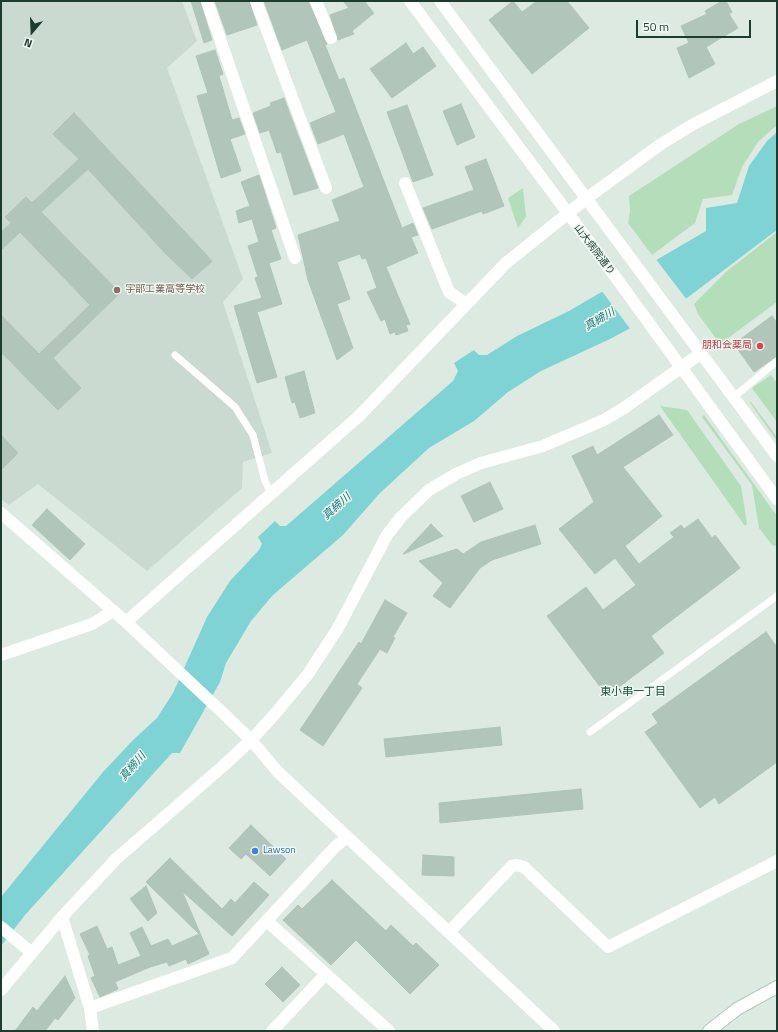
<!DOCTYPE html>
<html>
<head>
<meta charset="utf-8">
<style>
	body { margin:0 }
	#map { position:relative; width:778px; height:1032px; overflow:hidden; background:#ddeae2; font-family:"Titillium Web",sans-serif }
	canvas { display:block }
	.frame { position:absolute; inset:0; border:2px solid #1e3b2f; pointer-events:none }
	.north { position:absolute; left:12px; top:12px; width:40px; height:40px; -webkit-text-stroke:3px #edf7f1; paint-order:stroke; rotate:199deg; font-size:11px; font-weight:700; line-height:16px; text-align:center; color:#1e3b2f }
	.north::after { content:''; display:block; margin:auto; width:14px; height:18px; background:#1e3b2f; clip-path:polygon(50% 0,100% 100%,50% 72%,0 100%) }
	.scale { position:absolute; left:636px; top:20px; width:115px; height:18px; box-sizing:border-box; border:2px solid #1e3b2f; border-top:0; padding-left:5px; font-size:12px; line-height:14px; white-space:nowrap; color:#1e3b2f; -webkit-text-stroke:3px #edf7f1; paint-order:stroke }
</style>
</head>
<body>
<div id="map">
<canvas width="778" height="1032"></canvas>
<div class="frame"></div>
<div class="north">N</div>
<div class="scale">50 m</div>
</div>
<script>
const g = document.querySelector('canvas').getContext('2d');
g.lineJoin = 'round';
function fill(path, color) { g.fillStyle = color; g.fill(path, 'evenodd'); }
const shape = rows => new Path2D(rows.map(r => 'M' + r).join(''));
function stroke(path, color, width, dash) { g.strokeStyle = color; g.lineWidth = width; g.lineCap = dash ? 'butt' : 'round'; g.setLineDash(dash || []); g.stroke(path); }
function label(font, color, halo, rows, align = 'center') {
  g.font = font + ' "Titillium Web","Noto Sans JP",sans-serif'; g.lineWidth = 3; g.setLineDash([]); g.textBaseline = 'middle'; g.strokeStyle = halo; g.fillStyle = color; for (const [text, x, y, turn = 0] of rows) {
    g.save(); g.translate(x, y); g.rotate((+turn || 0) * Math.PI / 180); g.textAlign = isNaN(turn) ? turn : align; if (halo) g.strokeText(text, 0, 0); g.fillText(text, 0, 0); g.restore();
  }
}
fill(shape([
	[1,1,182,1,197,41,167,68,243,279,223,302,272,453,243,462,242,488,147,571,38,484,9,505,1,499]
]), '#cbdad1');
fill(shape([
	[777,106,777,125,758,142,742,167,732,195,703,199,695,223,652,255,628,223,630,211,629,196,739,124],
	[523,188,526,217,518,228,508,198],
	[777,232,777,302,720,344,698,314,694,304,727,271],
	[771,375,777,383,777,422,752,388],
	[751,402,777,437,777,441,750,403],
	[660,406,687,410,741,486,747,524,745,526],
	[704,415,777,516,776,546,772,545,759,528,752,485,702,417]
]), '#b4deb9');
fill(shape([
	[777,132,777,230,687,298,610,339,541,371,508,392,474,421,429,448,380,493,343,535,273,595,251,621,226,663,220,682,180,753,172,753,25,915,1,946,1,897,103,772,133,740,157,718,173,693,207,617,230,581,259,550,262,544,258,537,275,521,280,526,286,526,453,381,458,371,454,363,474,350,479,355,487,355,517,336,569,311,706,231,706,208,737,203,749,166,767,141]
]), '#80d3d4');
fill(shape([
	[655,258,687,300,631,330,601,290]
]), '#ddeae2');
const building = shape([
	[191,1,200,1,212,40,204,43,191,1],
	[215,1,249,1,257,25,227,35,215,1],
	[264,1,308,1,327,44,325,45,339,80,344,78,402,228,413,223,418,235,411,237,418,253,386,267,410,324,406,325,408,331,396,335,395,332,390,334,385,319,381,321,367,292,377,288,366,258,362,259,360,254,337,262,350,299,337,304,353,348,337,360,308,280,298,235,340,221,332,200,364,187,344,134,318,144,310,123,336,112,307,40,282,50,264,1],
	[343,1,364,1,374,13,352,31,354,34,338,40,330,15,349,8,343,1],
	[513,1,522,12,537,1,567,1,589,28,532,74,489,20,513,1],
	[722,1,726,1,732,12,729,14,738,28,706,47,715,64,689,78,677,48,689,43,681,26,707,14,705,11,722,1],
	[406,43,413,54,423,47,436,66,392,98,370,69,406,43],
	[215,50,223,74,219,76,232,120,239,118,245,134,230,139,241,171,221,178,197,96,208,93,196,56,215,50],
	[284,98,318,188,294,195,281,152,277,153,269,130,260,133,253,113,271,106,270,103,284,98],
	[461,104,475,137,457,145,443,111,461,104],
	[407,105,433,175,413,182,387,112,407,105],
	[74,113,212,261,192,279,164,252,88,169,41,212,120,293,53,358,81,388,58,410,1,352,1,315,39,354,90,305,20,232,1,250,1,232,11,223,5,217,26,197,32,203,79,159,53,134,74,113],
	[486,159,504,206,483,214,482,211,432,229,423,208,474,190,465,167,486,159],
	[259,175,276,228,271,230,281,259,269,263,282,304,257,312,277,377,257,383,234,306,262,298,255,278,258,277,248,246,259,242,252,219,239,223,236,211,250,206,241,182,259,175],
	[772,316,777,323,777,356,754,372,734,344,772,316],
	[304,371,315,413,300,418,295,402,292,403,285,377,304,371],
	[659,415,673,435,623,467,662,516,625,546,639,564,674,537,670,533,681,525,684,529,698,519,712,538,715,535,740,568,651,636,664,653,607,696,547,616,586,587,603,610,636,585,615,558,595,574,559,529,594,502,572,456,593,446,597,455,659,415],
	[1,435,18,453,1,470,1,435],
	[490,482,503,509,474,522,461,496,490,482],
	[47,509,85,544,70,560,32,525,47,509],
	[431,524,443,536,404,554,403,554,431,524],
	[535,525,541,544,492,560,480,568,450,608,433,596,443,583,419,561,457,549,463,554,481,542,535,525],
	[385,600,407,613,393,637,395,638,387,653,380,649,357,684,362,688,323,746,300,730,359,642,361,644,385,600],
	[766,632,777,647,777,762,719,804,715,797,700,808,645,732,658,723,652,714,766,632],
	[500,727,502,745,386,757,384,739,500,727],
	[581,789,583,809,440,823,439,803,581,789],
	[251,825,286,859,270,876,246,854,241,859,229,848,251,825],
	[423,855,454,857,454,876,422,875,423,855],
	[170,858,222,909,231,899,235,903,254,882,269,895,232,936,182,891,209,954,188,964,186,959,169,966,167,962,150,967,115,982,118,989,100,997,91,978,95,976,88,956,90,955,80,934,97,926,107,949,112,947,118,965,141,956,130,933,142,927,151,946,168,939,172,946,199,934,146,882,170,858],
	[332,880,386,931,391,925,413,946,416,943,439,965,410,994,356,940,331,965,283,920,298,905,302,909,332,880],
	[146,886,157,913,148,921,130,899,146,886],
	[282,967,300,985,283,1002,265,984,282,967],
	[65,976,75,998,58,1020,55,1018,45,1031,15,1031,33,1007,37,1011,65,976]
]);
fill(building, '#b2c5bb');
stroke(building, '#afc4b9', 1);
const secondary = shape([
	[709,1031,737,1009,777,987]
]);
stroke(secondary, '#afcbbd', 14);
stroke(shape([
	[175,355,235,407,253,435,265,481,272,495],
	[734,397,777,361],
	[590,732,777,596]
]), '#fff', 7);
stroke(shape([
	[207,1,295,258],
	[256,1,326,188],
	[316,1,331,38],
	[405,183,449,292,465,303],
	[1,655,92,624,113,611],
	[62,917,90,1008,93,1031],
	[268,922,389,1031],
	[1,927,32,953],
	[449,932,512,866,517,865,524,867,608,947,777,861],
	[90,1008,232,958,335,847,347,837],
	[272,1031,325,975]
]), '#fff', 12);
stroke(shape([
	[410,1,614,275,777,499],
	[440,1,777,456],
	[1,513,126,622,224,714,251,740,278,772,554,1031],
	[126,622,359,416,506,263,587,198,661,144,692,125,777,81],
	[1,990,62,917,116,859,222,767,251,740,274,715,308,674,338,628,387,535,401,517,429,490,456,474,481,463,543,446,604,420,624,408,700,354]
]), '#fff', 12);
stroke(secondary, '#fff', 12);
for (const [x, y, r, color] of [
	[117,290,4,"#8d6e63"],
	[760,346,4,"#e0444e"],
	[255,851,4,"#3f7fe0"]
]) { const dot = new Path2D(); dot.arc(x, y, r, 0, 2 * Math.PI); g.fillStyle = color; g.fill(dot); stroke(dot, '#edf7f1', 1.5); }
label('10px', '#1e3b2f', '#edf7f1', [
	["山大病院通り",594,250,53]
]);
label('10px', '#785e54', '#edf7f1', [
	["宇部工業高等学校",125,290]
], 'left');
label('10px', '#be3a42', '#edf7f1', [
	["朋和会薬局",752,346]
], 'right');
label('10px', '#366cbe', '#edf7f1', [
	["Lawson",263,851]
], 'left');
label('italic 11px', '#14777a', '#edf7f1', [
	["真締川",600,320,-30],
	["真締川",337,507,-42],
	["真締川",133,767,-49]
]);
label('11px', '#194e39', '#edf7f1', [
	["東小串一丁目",633,692]
]);
</script>
</body>
</html>
